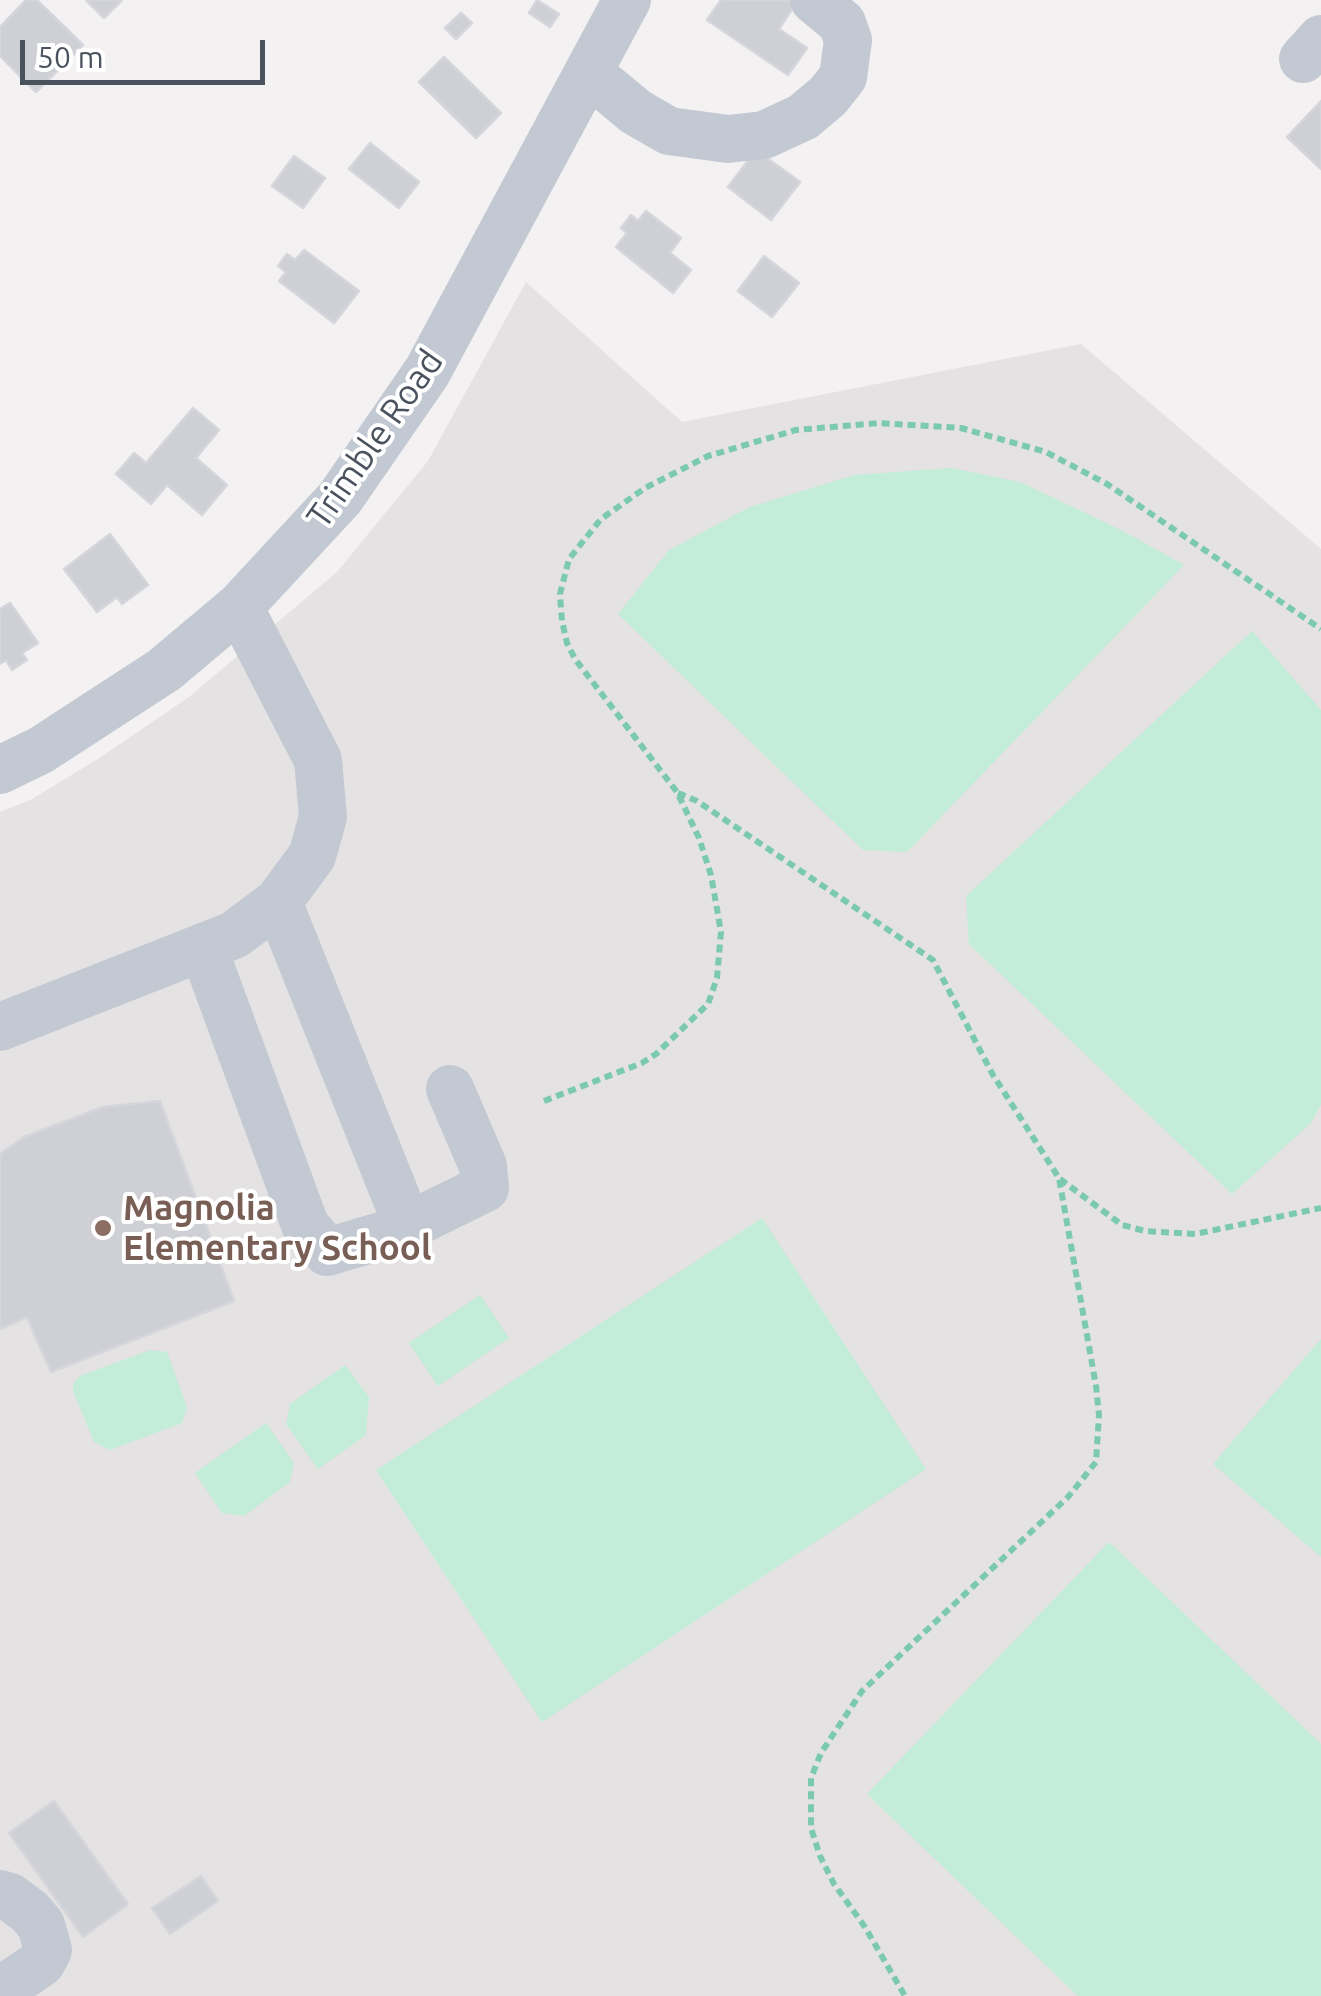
<!DOCTYPE html>
<html>
<head>
<meta charset="utf-8">
<style>
	body { margin:0 }
	#map { position:relative; width:1321px; height:1996px; overflow:hidden; background:#f3f1f1; font-family:Ubuntu,sans-serif }
	canvas { display:block }
	.scale { position:absolute; left:20px; top:40px; width:245px; height:45px; box-sizing:border-box; border:5px solid #4a525d; border-top:0; padding-left:12px; font-size:30px; line-height:35px; white-space:nowrap; color:#4a525d; -webkit-text-stroke:8px #fff; paint-order:stroke }
</style>
</head>
<body>
<div id="map">
<canvas width="1321" height="1996"></canvas>
<div class="scale">50 m</div>
</div>
<script>
const g = document.querySelector('canvas').getContext('2d');
g.lineJoin = 'round';
function fill(path, color) { g.fillStyle = color; g.fill(path, 'evenodd'); }
const shape = rows => new Path2D(rows.map(r => 'M' + r).join(''));
function stroke(path, color, width, dash) { g.strokeStyle = color; g.lineWidth = width; g.lineCap = dash ? 'butt' : 'round'; g.setLineDash(dash || []); g.stroke(path); }
function label(font, color, halo, rows, align = 'center') {
  g.font = font + ' Ubuntu,sans-serif'; g.lineWidth = 8; g.setLineDash([]); g.textBaseline = 'middle'; g.strokeStyle = halo; g.fillStyle = color; for (const [text, x, y, turn = 0] of rows) {
    g.save(); g.translate(x, y); g.rotate((+turn || 0) * Math.PI / 180); g.textAlign = isNaN(turn) ? turn : align; if (halo) g.strokeText(text, 0, 0); g.fillText(text, 0, 0); g.restore();
  }
}
fill(shape([
	[526,282,682,422,1081,344,1321,549,1321,1996,0,1996,0,812,32,799,98,759,189,697,337,572,428,461]
]), '#e4e2e2');
fill(shape([
	[951,468,1020,482,1121,530,1184,565,907,852,863,850,618,614,669,550,750,507,854,475],
	[1252,631,1321,710,1321,1104,1311,1123,1232,1194,969,944,966,896],
	[762,1218,926,1469,542,1722,376,1470],
	[480,1295,509,1338,438,1386,409,1343],
	[1321,1339,1321,1557,1213,1464],
	[150,1350,167,1352,187,1407,182,1423,110,1450,94,1442,73,1391,73,1384,80,1376],
	[345,1365,369,1397,366,1435,318,1469,286,1424,290,1404],
	[266,1423,294,1463,290,1482,244,1516,222,1513,195,1473],
	[1109,1542,1321,1744,1321,1996,1078,1996,867,1794]
]), '#c3edd8');
const building = shape([
	[26,0,37,0,83,45,36,92,0,56,0,27,26,0],
	[86,0,122,0,104,18,86,0],
	[537,0,559,14,550,27,529,13,537,0],
	[721,0,798,0,779,29,807,48,788,75,707,20,721,0],
	[461,13,472,23,456,39,445,28,461,13],
	[444,57,501,113,476,138,419,82,444,57],
	[1321,101,1321,169,1287,137,1321,101],
	[370,143,419,182,399,208,349,169,370,143],
	[756,150,800,182,771,220,728,187,756,150],
	[294,156,325,178,303,208,272,186,294,156],
	[646,211,681,238,670,253,691,270,673,293,616,247,627,233,621,228,631,215,638,221,646,211],
	[304,250,359,291,334,323,279,281,286,272,278,266,287,254,295,260,304,250],
	[764,256,799,283,772,317,738,291,764,256],
	[193,408,219,430,196,458,227,485,202,515,167,485,151,504,116,474,134,453,146,463,193,408],
	[110,534,148,585,122,604,117,597,97,612,64,569,110,534],
	[10,603,38,643,22,653,27,660,12,670,6,660,0,664,0,609,10,603],
	[160,1101,234,1301,51,1372,27,1317,0,1329,0,1154,24,1137,103,1107,160,1101],
	[54,1801,128,1904,83,1937,9,1833,54,1801],
	[201,1876,218,1901,170,1934,152,1908,201,1876]
]);
fill(building, '#ced0d5');
stroke(building, '#d5d6dc', 2.5);
stroke(shape([
	[678,793,697,801,933,960,993,1075,1059,1178,1096,1386,1099,1415,1096,1462,1068,1497,862,1691,821,1753,811,1778,811,1828,820,1856,834,1884,865,1927,905,1996],
	[544,1101,642,1063,656,1054,708,1004,717,978,721,932,711,875,699,838,677,792,575,659,567,643,562,621,560,594,569,559,601,519,645,488,708,456,796,430,879,423,961,428,1046,452,1107,484,1321,629],
	[1060,1179,1122,1225,1145,1231,1195,1234,1321,1208]
]), '#7ccaad', 6, [8, 5]);
stroke(shape([
	[1303,59,1321,39],
	[589,73,636,112,669,131,728,139,764,135,803,117,828,96,843,77,848,40,842,23,814,0],
	[0,770,41,750,164,670,239,607,340,498,427,372,627,0],
	[278,902,408,1227],
	[203,947,305,1225,327,1252,398,1231,485,1188,483,1166,450,1089],
	[0,1027,234,935,278,902,312,856,323,817,318,760,239,607],
	[0,1894,10,1897,30,1912,41,1925,48,1950,41,1963,0,1991]
]), '#c3c9d2', 48);
for (const [x, y, r, color] of [
	[103,1228,10,"#8d6e63"]
]) { const dot = new Path2D(); dot.arc(x, y, r, 0, 2 * Math.PI); g.fillStyle = color; g.fill(dot); stroke(dot, '#fff', 4); }
label('35px', '#4a525d', '#fff', [
	["Trimble Road",375,439,-55]
]);
label('bold 35px', '#785e54', '#fff', [
	["Magnolia",123,1208],
	["Elementary School",123,1248]
], 'left');
</script>
</body>
</html>
